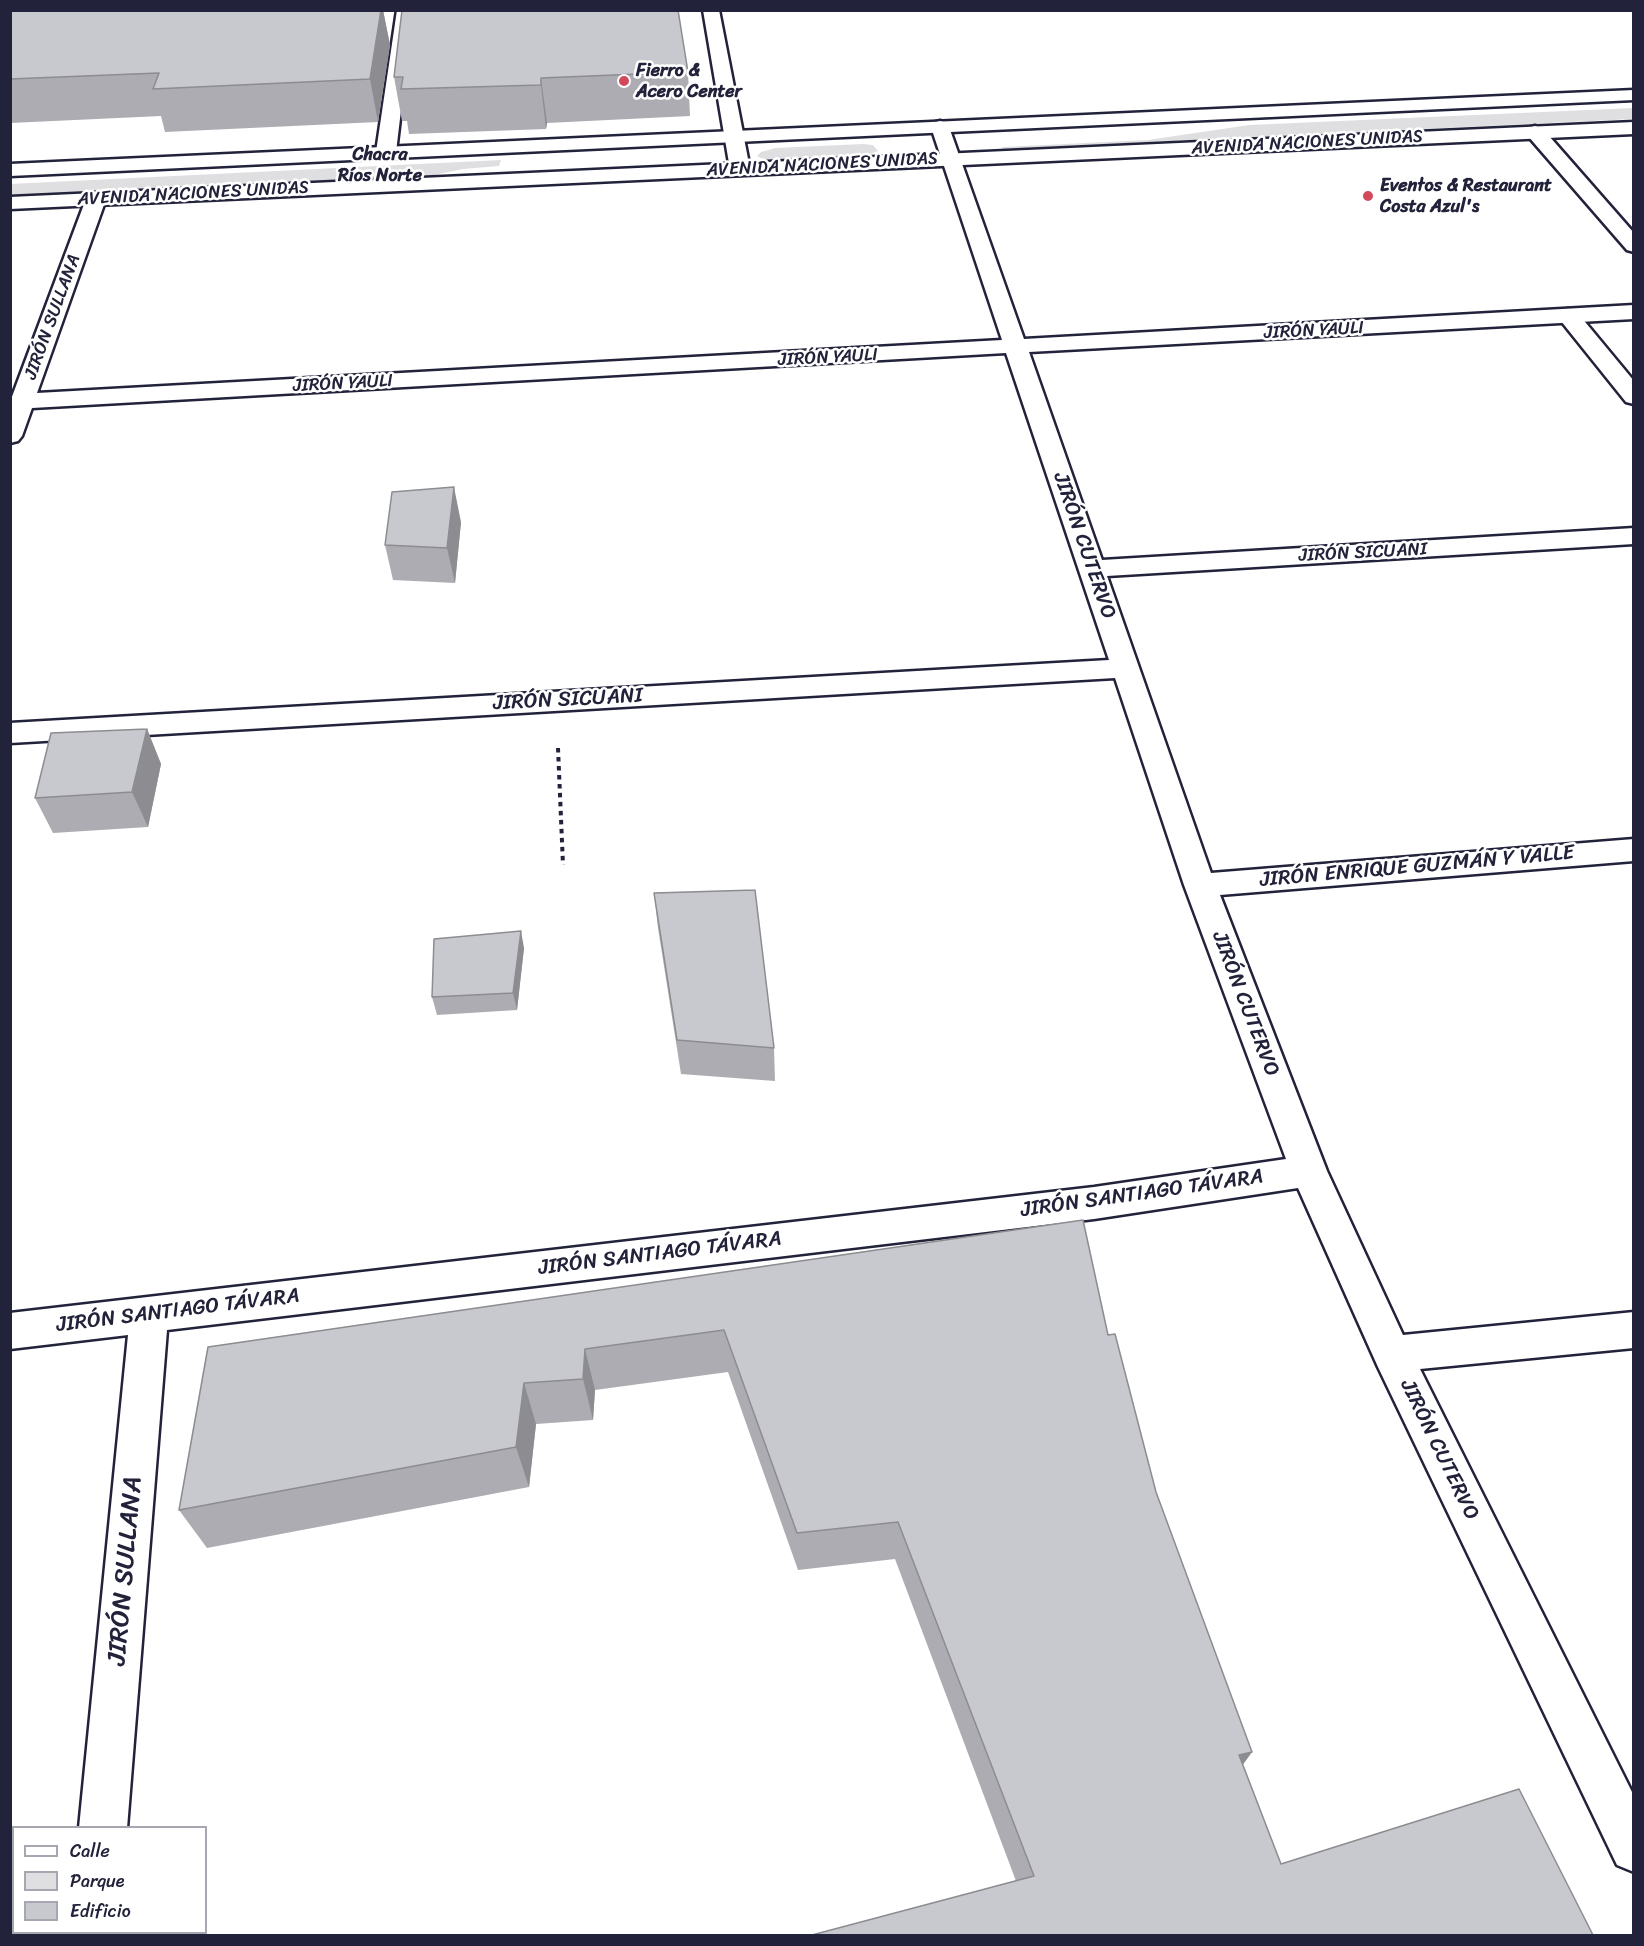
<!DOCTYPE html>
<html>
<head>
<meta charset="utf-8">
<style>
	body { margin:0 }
	#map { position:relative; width:1644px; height:1946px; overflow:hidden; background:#fff; font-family:Sriracha,sans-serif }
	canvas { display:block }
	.frame { position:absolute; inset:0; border:12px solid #22223b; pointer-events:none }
	.legend { position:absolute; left:12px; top:1826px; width:195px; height:108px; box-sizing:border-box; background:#fff; border:2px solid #a7a7b1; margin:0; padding:8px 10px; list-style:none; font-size:18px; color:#22223b }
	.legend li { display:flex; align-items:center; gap:12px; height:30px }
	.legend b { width:30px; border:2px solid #a7a7b1 }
</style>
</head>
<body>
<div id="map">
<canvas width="1644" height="1946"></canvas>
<div class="frame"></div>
<ul class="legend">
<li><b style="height:8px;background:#fff"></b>Calle</li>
<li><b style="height:16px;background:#dfdfe2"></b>Parque</li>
<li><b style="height:16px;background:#c8c8cf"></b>Edificio</li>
</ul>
</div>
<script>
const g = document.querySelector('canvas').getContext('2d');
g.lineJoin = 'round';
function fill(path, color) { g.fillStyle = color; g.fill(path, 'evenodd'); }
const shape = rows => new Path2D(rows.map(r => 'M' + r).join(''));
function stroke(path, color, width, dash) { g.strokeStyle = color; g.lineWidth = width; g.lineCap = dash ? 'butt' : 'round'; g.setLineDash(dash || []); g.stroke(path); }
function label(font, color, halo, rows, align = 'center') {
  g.font = font + ' Sriracha,sans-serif'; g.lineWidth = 5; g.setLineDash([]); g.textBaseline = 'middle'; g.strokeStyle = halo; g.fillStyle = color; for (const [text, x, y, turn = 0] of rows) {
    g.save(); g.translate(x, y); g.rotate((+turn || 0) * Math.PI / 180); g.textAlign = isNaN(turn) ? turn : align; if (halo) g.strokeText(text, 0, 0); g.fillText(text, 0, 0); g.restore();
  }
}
fill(shape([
	[1633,108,1633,119,1003,149,1002,147,1148,140,1249,125],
	[863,144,873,145,878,151,865,156,767,161,757,156,761,152,775,148],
	[501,160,499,166,463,169,425,177,11,197,10,184]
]), '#dfdfe2');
const pedestrian = shape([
	[1535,126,1542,128,1634,233,1634,252,1627,250,1528,136,1526,132,1528,128,1535,126],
	[1568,309,1576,311,1634,381,1634,404,1626,402,1557,316,1560,311,1568,309]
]);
const minor = shape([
	[397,10,413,10,396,152,393,156,386,158,379,156,376,152,397,10],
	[703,10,719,10,750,169,747,173,740,175,733,173,730,169,703,10],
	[940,121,947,123,949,127,1024,339,1634,305,1634,319,1029,352,1102,560,1634,528,1634,544,1107,576,1211,873,1634,839,1634,861,1220,895,1327,1171,1403,1335,1634,1312,1634,1348,1420,1369,1634,1796,1634,1872,1617,1865,1378,1367,1298,1188,1094,1219,167,1330,127,1828,79,1828,128,1335,10,1349,10,1313,1094,1187,1286,1159,1184,885,1115,678,10,743,10,723,1109,660,1006,353,32,408,22,436,18,441,10,443,10,402,86,199,89,195,96,193,103,195,106,199,37,393,1002,340,931,127,933,123,940,121],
	[69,1932,119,1932,119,1936,69,1936,69,1932]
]);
const secondary = shape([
	[1634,90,1634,100,10,176,10,164,1634,90],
	[1634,122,1634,134,10,209,10,197,1634,122]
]);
stroke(pedestrian, '#22223b', 5);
stroke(minor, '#22223b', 5);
stroke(secondary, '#22223b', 5);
stroke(shape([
	[558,748,563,865]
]), '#22223b', 4, [4.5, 4.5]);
fill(pedestrian, '#fff');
fill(minor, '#fff');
fill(secondary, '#fff');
fill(shape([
	[383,10,390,45,378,122,165,132,161,116,10,123,10,11],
	[549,11,688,72,690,116,547,123,546,129,409,134,407,121,402,121,394,77],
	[461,522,455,583,393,580,385,545],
	[147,729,161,764,148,827,53,833,35,798],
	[654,893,774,1048,775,1081,681,1074,658,928],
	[524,948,517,1010,437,1015,432,997],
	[1083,1220,1108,1335,1156,1492,1252,1752,1243,1764,1281,1864,1593,1935,1016,1881,895,1559,798,1570,728,1372,595,1390,593,1420,536,1424,529,1487,207,1548,179,1510,208,1347]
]), '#acacb2');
fill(shape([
	[381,10,383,10,390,45,378,122,370,79],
	[541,78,547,123,546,129,541,85],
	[454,487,461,522,455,583,447,548],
	[147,729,161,764,148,827,132,792],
	[521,931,524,948,517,1010,513,993],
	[585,1349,595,1390,593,1420,583,1379],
	[524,1383,536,1424,529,1487,516,1447],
	[1252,1752,1231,1781,1239,1755]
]), '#8c8c91');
const building = shape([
	[381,10,370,79,153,89,159,73,10,79,10,11,381,10],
	[402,10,678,10,688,72,541,78,541,85,401,89,403,77,394,77,402,10],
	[454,487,447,548,385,545,392,492,454,487],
	[147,729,132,792,35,798,51,733,147,729],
	[755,890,774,1048,677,1040,654,893,755,890],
	[521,931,513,993,432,997,434,939,521,931],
	[1083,1220,1108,1335,1115,1334,1156,1492,1252,1752,1239,1755,1281,1864,1519,1789,1593,1935,812,1935,1034,1876,898,1522,797,1533,724,1330,585,1349,583,1379,524,1383,516,1447,179,1510,208,1347,1083,1220]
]);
fill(building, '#c8c8cf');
stroke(building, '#8c8c91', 1.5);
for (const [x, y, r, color] of [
	[624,81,6,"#d1495b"],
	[1368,196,6,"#d1495b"]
]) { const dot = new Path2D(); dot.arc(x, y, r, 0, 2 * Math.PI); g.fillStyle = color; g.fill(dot); stroke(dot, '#fff', 2); }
label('bold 18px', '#22223b', '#fff', [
	["Fierro &",636,71],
	["Acero Center",636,92],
	["Eventos & Restaurant",1380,186],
	["Costa Azul's",1380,207]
], 'left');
label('18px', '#22223b', '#fff', [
	["AVENIDA NACIONES UNIDAS",1307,143,-3],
	["AVENIDA NACIONES UNIDAS",822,165,-3],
	["AVENIDA NACIONES UNIDAS",193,194,-3],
	["JIRÓN SULLANA",53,317,-70],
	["JIRÓN YAULI",1314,331,-3],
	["JIRÓN YAULI",828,358,-3],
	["JIRÓN YAULI",343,384,-3],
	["JIRÓN SICUANI",1363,553,-3]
]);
label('bold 18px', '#22223b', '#fff', [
	["Chacra",380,155],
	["Ríos Norte",380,176]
]);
label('21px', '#22223b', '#fff', [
	["JIRÓN CUTERVO",1084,546,71],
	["JIRÓN SICUANI",568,700,-3],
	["JIRÓN ENRIQUE GUZMÁN Y VALLE",1417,867,-5],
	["JIRÓN CUTERVO",1245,1004,69],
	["JIRÓN SANTIAGO TÁVARA",1142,1194,-8],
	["JIRÓN SANTIAGO TÁVARA",660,1254,-7],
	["JIRÓN SANTIAGO TÁVARA",178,1311,-7],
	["JIRÓN CUTERVO",1439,1450,64]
]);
label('26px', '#22223b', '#fff', [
	["JIRÓN SULLANA",126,1571,-85]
]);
</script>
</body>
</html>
